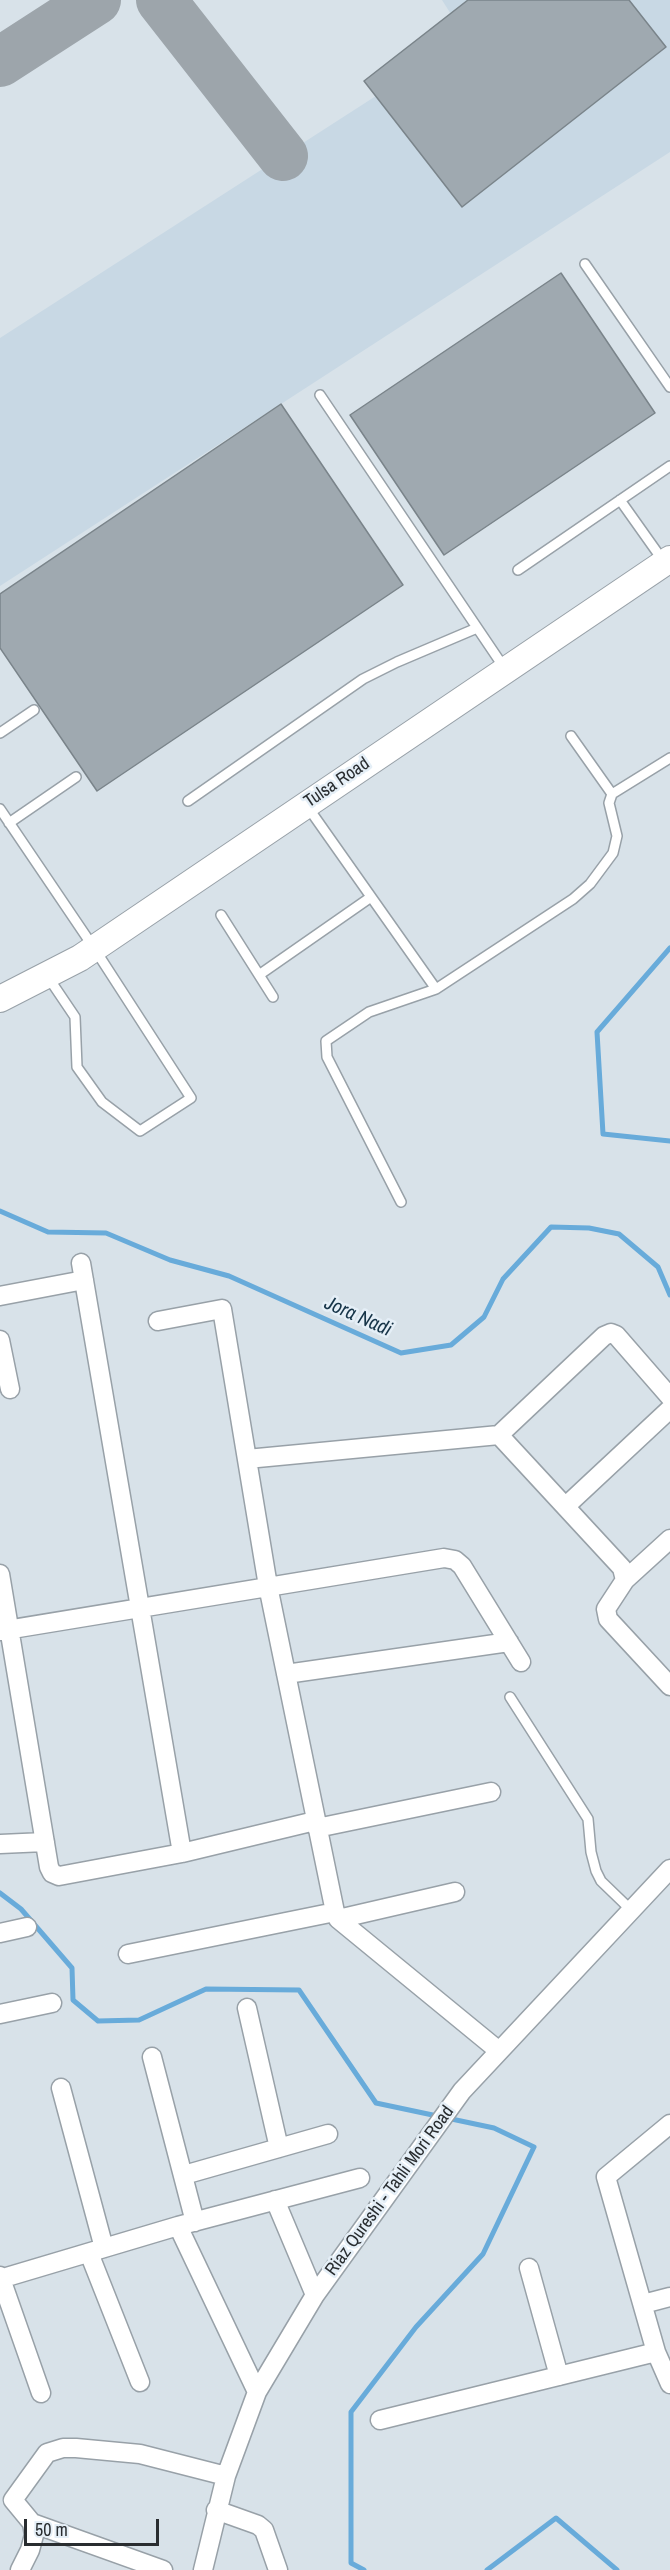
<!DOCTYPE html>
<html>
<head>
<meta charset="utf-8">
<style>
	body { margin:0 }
	#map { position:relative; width:670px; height:2570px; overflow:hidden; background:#d8e2e9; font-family:"Archivo Narrow",sans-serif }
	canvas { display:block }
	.scale { position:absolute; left:24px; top:2519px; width:135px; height:27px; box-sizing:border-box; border:3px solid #292d30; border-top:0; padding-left:8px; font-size:18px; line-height:21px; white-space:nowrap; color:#292d30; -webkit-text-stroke:4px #e5eff7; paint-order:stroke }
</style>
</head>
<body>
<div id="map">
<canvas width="670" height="2570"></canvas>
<div class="scale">50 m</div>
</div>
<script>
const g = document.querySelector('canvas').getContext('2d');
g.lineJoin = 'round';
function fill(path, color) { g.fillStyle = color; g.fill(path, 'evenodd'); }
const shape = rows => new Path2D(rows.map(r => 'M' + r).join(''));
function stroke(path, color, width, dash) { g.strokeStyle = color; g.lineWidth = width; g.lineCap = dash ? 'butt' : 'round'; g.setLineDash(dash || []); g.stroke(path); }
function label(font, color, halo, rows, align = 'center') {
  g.font = font + ' "Archivo Narrow",sans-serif'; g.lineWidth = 5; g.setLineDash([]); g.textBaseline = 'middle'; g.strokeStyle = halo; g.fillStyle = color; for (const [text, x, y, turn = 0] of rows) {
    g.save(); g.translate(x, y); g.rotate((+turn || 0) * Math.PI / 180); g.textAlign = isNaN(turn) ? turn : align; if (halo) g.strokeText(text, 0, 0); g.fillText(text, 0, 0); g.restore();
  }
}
fill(shape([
	[442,0,670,0,670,152,0,586,0,338,466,38]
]), '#c8d8e4');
stroke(shape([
	[670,948,597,1032,603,1134,670,1141],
	[0,1211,48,1232,106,1233,170,1260,229,1276,401,1353,451,1345,484,1317,503,1279,551,1227,589,1228,619,1234,658,1267,670,1295],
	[0,1893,21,1909,72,1968,73,2000,98,2021,139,2020,206,1989,299,1990,376,2103,494,2128,534,2147,483,2254,416,2327,351,2412,351,2563,364,2570],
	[487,2570,556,2518,617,2570]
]), '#68abda', 5);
stroke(shape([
	[161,0,283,156],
	[0,62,96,0]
]), '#9da5ab', 50);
const building = shape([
	[468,0,629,0,666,47,462,207,364,81,468,0],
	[561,273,655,413,444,555,350,415,561,273],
	[281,404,403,585,97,791,0,648,0,594,281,404]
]);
fill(building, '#9fa9b0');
stroke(building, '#7a848a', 1.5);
const lane = shape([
	[585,264,670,387],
	[320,395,505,669],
	[620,500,664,562],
	[518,570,670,466],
	[0,733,34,710],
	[571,736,612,794],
	[188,801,363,679,397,662,477,628],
	[307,806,436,989],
	[0,809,94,948,191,1098,140,1131,102,1102,77,1067,75,1017,48,977],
	[9,823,76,777],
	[221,915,273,997],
	[259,975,371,897],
	[401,1202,327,1057,326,1041,369,1012,436,989,573,899,590,884,613,853,617,836,609,803,612,794,670,758],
	[510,1697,588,1819,591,1852,596,1871,601,1881,631,1910]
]);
const street = shape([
	[81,1263,182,1853],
	[0,1296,84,1280],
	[158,1321,222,1309,268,1586,335,1912,338,1919,499,2051],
	[0,1340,10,1389],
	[499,1435,604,1336,611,1333,616,1335,670,1397],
	[247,1459,499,1435,622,1568,625,1580,606,1609,608,1619,670,1686],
	[566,1506,670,1409],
	[0,1574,49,1867,52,1873,59,1876,182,1853,315,1821],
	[625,1580,670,1539],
	[0,1631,444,1558,455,1560,462,1566,521,1662],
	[286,1674,509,1642],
	[317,1828,491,1792],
	[0,1844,45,1842],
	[338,1919,455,1892],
	[0,1933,27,1927],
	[128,1954,335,1912],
	[247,2008,279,2148],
	[0,2014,52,2003],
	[152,2057,195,2222],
	[61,2088,104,2248],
	[670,2124,606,2177,656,2352,670,2384],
	[184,2175,328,2134],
	[275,2200,315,2295],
	[178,2226,257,2392],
	[89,2253,140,2382],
	[529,2268,559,2376],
	[0,2276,41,2393],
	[0,2279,178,2226,360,2178],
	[643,2304,670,2297],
	[380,2420,656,2352],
	[216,2510,258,2525,264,2530,278,2570],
	[32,2523,163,2570],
	[20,2570,30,2550,34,2535,32,2523,13,2500,47,2453,63,2448,76,2448,140,2454,226,2476],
	[203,2570,226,2476,257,2392,315,2295,462,2091,670,1869]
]);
const secondary = shape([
	[0,999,80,958,670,559]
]);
stroke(lane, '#98a1a8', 12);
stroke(street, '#98a1a8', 21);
stroke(secondary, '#98a1a8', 28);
stroke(lane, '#fff', 9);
stroke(street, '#fff', 18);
stroke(secondary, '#fff', 26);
label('18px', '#292d30', '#e5eff7', [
	["Tulsa Road",337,783,-34],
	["Riaz Qureshi - Tahli Mori Road",390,2191,-54]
]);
label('italic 20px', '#163448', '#e5eff7', [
	["Jora Nadi",358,1317,24]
]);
</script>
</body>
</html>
